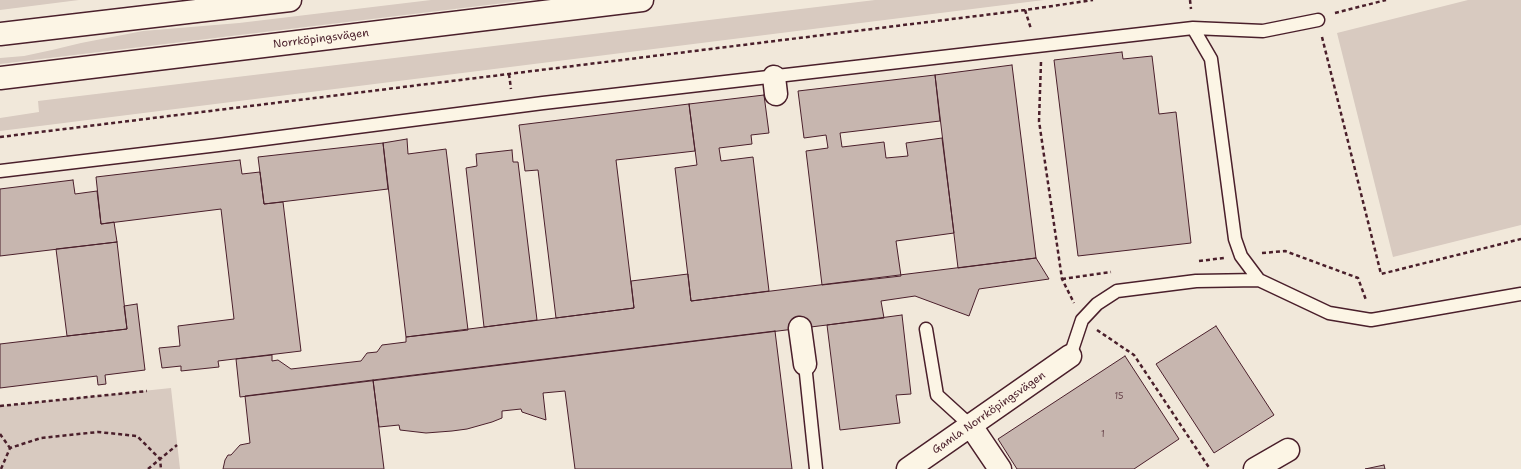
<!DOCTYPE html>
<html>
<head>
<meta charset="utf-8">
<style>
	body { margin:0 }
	canvas { display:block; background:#f1e8da }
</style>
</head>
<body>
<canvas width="1521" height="469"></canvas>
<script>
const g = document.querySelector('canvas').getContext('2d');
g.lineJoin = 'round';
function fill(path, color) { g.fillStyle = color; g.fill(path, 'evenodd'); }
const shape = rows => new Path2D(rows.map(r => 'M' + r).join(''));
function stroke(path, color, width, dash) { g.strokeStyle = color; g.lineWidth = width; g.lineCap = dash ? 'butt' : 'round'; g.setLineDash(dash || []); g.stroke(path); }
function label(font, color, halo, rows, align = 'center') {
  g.font = font + ' "Shantell Sans",sans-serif'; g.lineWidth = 3; g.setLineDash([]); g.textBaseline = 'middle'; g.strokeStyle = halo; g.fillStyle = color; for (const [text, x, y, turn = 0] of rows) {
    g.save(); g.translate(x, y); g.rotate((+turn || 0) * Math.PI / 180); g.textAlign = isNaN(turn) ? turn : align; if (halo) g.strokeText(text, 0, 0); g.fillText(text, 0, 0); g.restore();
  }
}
fill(shape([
	[0,0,79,0,0,10],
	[431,0,529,0,0,64,0,58,24,56,52,50,81,43,143,31,239,23],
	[875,0,1044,0,0,131,0,118,39,112,38,101],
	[1468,0,1521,0,1521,225,1393,257,1337,33],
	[171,388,180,469,0,469,0,406]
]), '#d8cac0');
const building = shape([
	[1122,52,1123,59,1152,56,1159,114,1176,112,1191,243,1078,256,1054,60,1122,52],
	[1012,65,1036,258,958,268,935,75,1012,65],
	[935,75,940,121,840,133,842,147,884,142,886,158,908,156,906,143,942,138,954,233,896,241,901,276,822,285,806,151,828,148,826,135,804,138,798,91,935,75],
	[764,95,769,133,751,135,752,144,719,148,721,161,753,157,769,291,691,301,675,168,697,165,689,104,764,95],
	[689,104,695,151,616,160,634,308,556,318,538,170,525,171,519,125,689,104],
	[407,139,408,154,446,149,468,330,406,337,383,143,407,139],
	[383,143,388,189,264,204,258,157,383,143],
	[512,150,513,162,518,162,537,320,484,327,466,168,477,166,476,154,512,150],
	[240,160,242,174,260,172,264,204,283,202,301,351,218,361,219,367,181,371,181,366,162,368,159,348,180,346,178,326,234,319,221,209,101,224,96,177,240,160],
	[73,180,75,194,97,191,101,224,114,222,117,242,0,256,0,189,73,180],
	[117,242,127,329,67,336,56,249,117,242],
	[1036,258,1049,279,979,289,969,316,915,296,881,301,884,318,240,397,236,359,272,355,272,361,278,360,291,369,361,361,367,353,377,352,382,345,406,342,406,337,634,308,631,281,688,274,691,301,1036,258],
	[137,304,145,370,105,375,106,384,98,385,97,376,0,388,0,344,127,329,124,306,137,304],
	[902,315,911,394,896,395,900,423,840,430,827,325,902,315],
	[1216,326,1274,415,1214,453,1156,364,1216,326],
	[775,331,792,469,575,469,565,391,543,393,546,420,522,412,521,409,502,411,502,418,492,422,467,429,452,431,426,433,400,430,399,425,379,427,373,380,775,331],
	[1125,356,1179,439,1134,469,1017,469,998,439,1125,356],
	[373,380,384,469,223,469,225,460,228,455,231,455,240,445,250,443,245,396,373,380],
	[1384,465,1385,469,1365,469,1384,465]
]);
fill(building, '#c7b6af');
stroke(building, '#4a1f2b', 1);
const lane = shape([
	[1193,28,1263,31,1318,20],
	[0,171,218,145,543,103,1193,28,1211,59,1235,239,1241,256,1259,280,1329,313,1371,320,1521,294],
	[926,329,937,395,971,426],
	[1070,356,1082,320,1097,304,1117,291,1196,281,1259,280],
	[805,364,816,469]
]);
const street = shape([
	[774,77,776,94],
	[800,328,805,364],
	[971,426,1000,469],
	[908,469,1070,356],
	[1255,469,1288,450]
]);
const secondary = shape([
	[0,34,290,0],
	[0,78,642,0]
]);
stroke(lane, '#4a1f2b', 15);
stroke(street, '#4a1f2b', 25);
stroke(secondary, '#4a1f2b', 25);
stroke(shape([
	[1190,0,1191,9],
	[1025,10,1031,29],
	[1335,13,1386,0],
	[1322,37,1381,274,1521,239],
	[1041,62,1039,121,1062,279,1074,303],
	[509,74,511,89],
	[0,137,1025,10,1093,0],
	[1262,253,1285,251,1358,278,1366,300],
	[1199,261,1224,258],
	[1062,279,1111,272],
	[1097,330,1134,355,1210,469],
	[0,406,147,391],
	[0,434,10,448],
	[1,469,10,448,41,438,98,432,137,436,160,459,161,469],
	[148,469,177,445]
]), '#4a1f2b', 2.5, [4, 3]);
stroke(lane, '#fcf5e5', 12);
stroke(street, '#fcf5e5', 22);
stroke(secondary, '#fcf5e5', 22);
label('9px', '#69454c', null, [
	["15",1119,397],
	["1",1103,435]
]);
label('11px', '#4a1f2b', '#fcf5e5', [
	["Norrköpingsvägen",321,39,-7],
	["Gamla Norrköpingsvägen",989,413,-35]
]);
</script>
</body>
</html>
